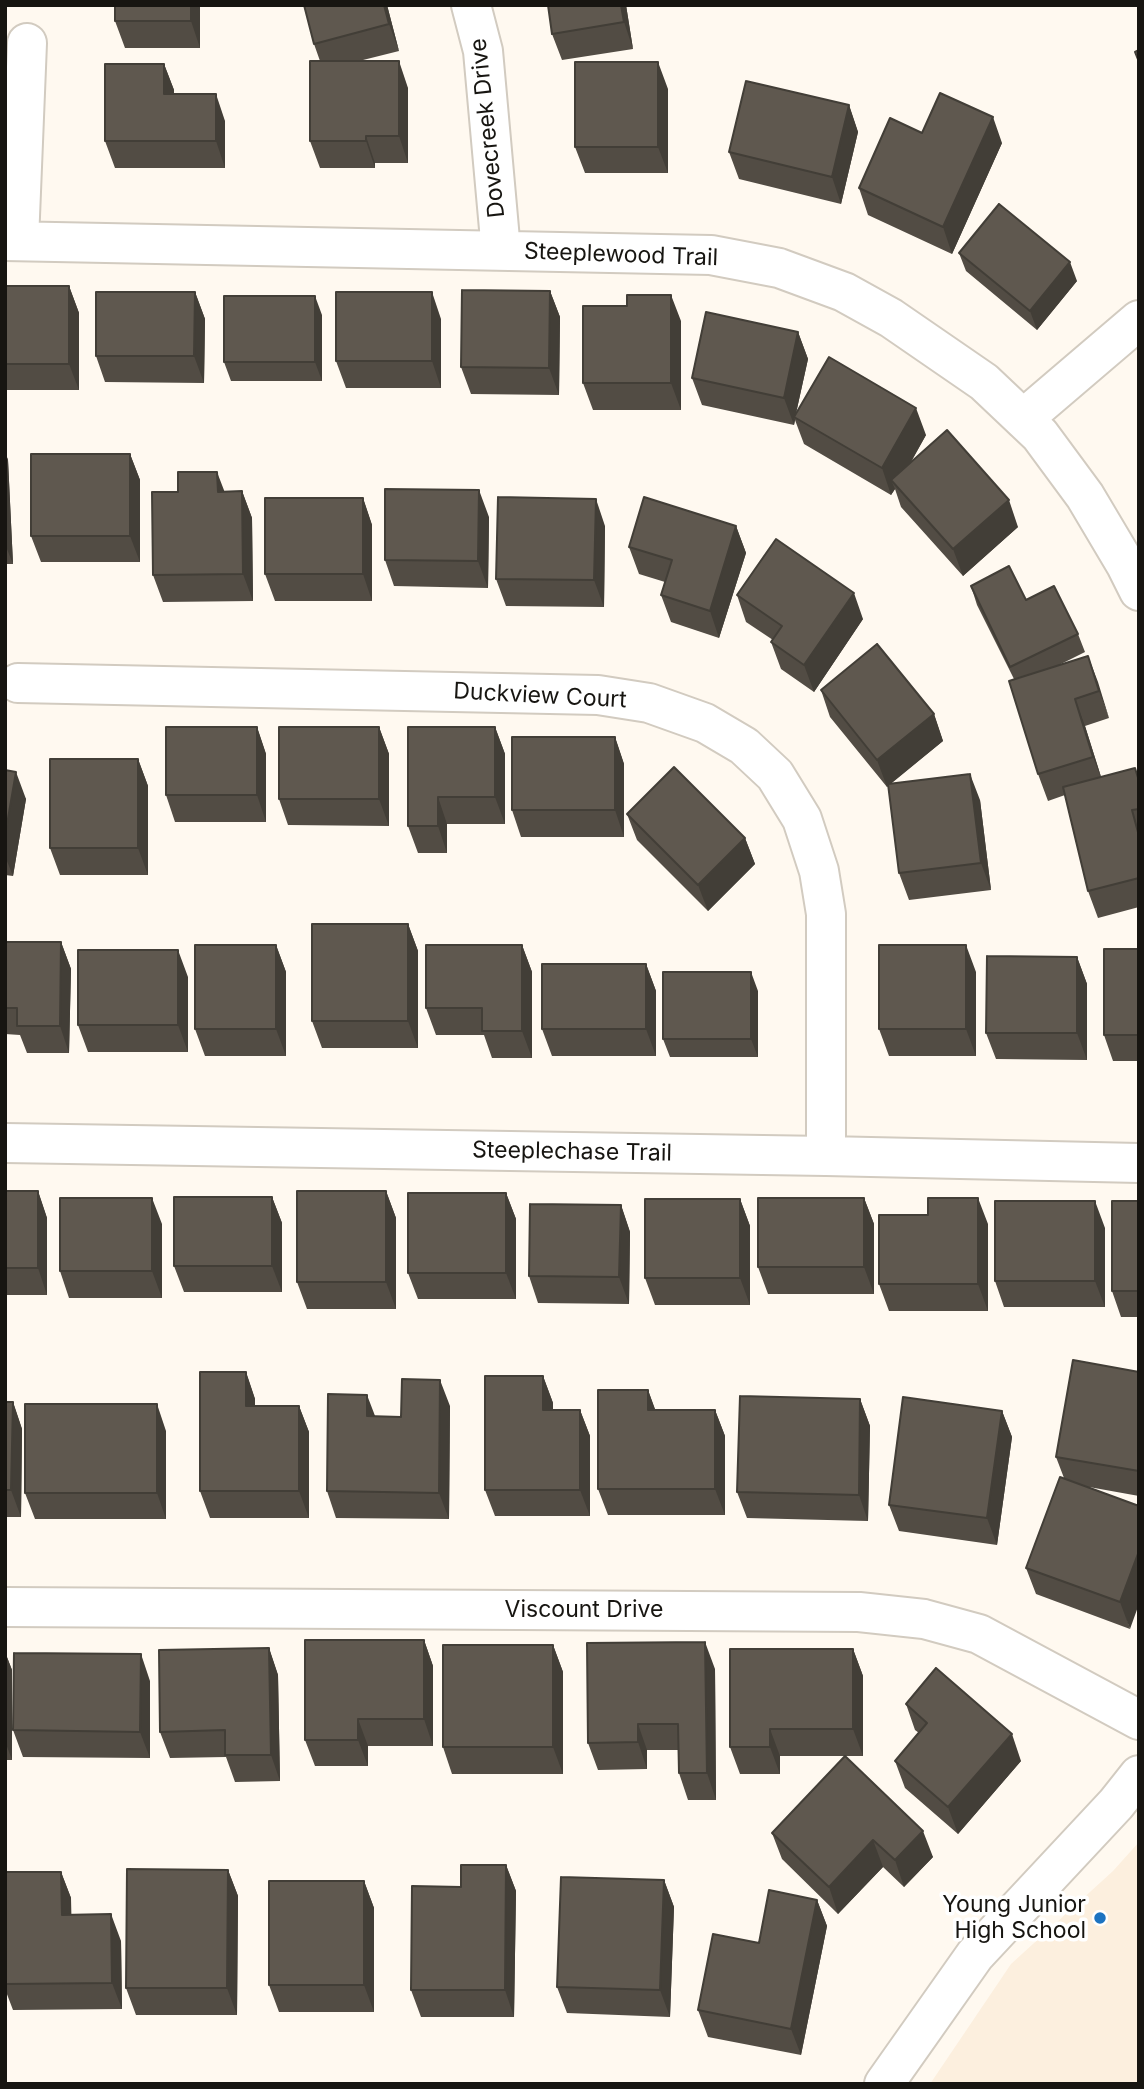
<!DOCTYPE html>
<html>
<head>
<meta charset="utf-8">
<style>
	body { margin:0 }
	#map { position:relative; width:1144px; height:2089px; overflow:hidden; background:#fff9f0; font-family:Inter,sans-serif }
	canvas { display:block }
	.frame { position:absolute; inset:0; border:7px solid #171511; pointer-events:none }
</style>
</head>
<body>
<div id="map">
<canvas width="1144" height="2089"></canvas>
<div class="frame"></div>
</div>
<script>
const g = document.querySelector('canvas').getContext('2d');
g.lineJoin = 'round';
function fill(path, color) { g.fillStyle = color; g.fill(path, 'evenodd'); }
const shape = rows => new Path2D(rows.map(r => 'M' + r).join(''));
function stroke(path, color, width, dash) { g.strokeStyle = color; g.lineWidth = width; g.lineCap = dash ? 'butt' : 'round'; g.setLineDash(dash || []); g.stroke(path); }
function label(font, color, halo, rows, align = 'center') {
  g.font = font + ' Inter,sans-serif'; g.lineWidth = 7; g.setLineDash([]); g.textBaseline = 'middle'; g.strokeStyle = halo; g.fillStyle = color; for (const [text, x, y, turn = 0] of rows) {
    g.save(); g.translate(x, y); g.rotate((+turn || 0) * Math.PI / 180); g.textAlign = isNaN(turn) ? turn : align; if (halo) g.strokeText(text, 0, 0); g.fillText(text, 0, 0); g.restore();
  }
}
fill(shape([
	[1139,1842,1139,2084,930,2084,1011,1964,1113,1871]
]), '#fcefde');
const minor = shape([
	[471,5,483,51,501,251],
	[5,241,711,255,779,268,844,292,891,318,984,382,1040,435,1085,496,1126,565,1139,591],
	[19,241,27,43],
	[1023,419,1139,320],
	[18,683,598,695,649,703,705,723,744,746,775,775,802,819,819,871,826,914,826,1156],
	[5,1143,826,1156,1139,1163],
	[5,1607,859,1612,924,1619,979,1634,1139,1720],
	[884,2084,975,1955,1116,1804,1139,1775]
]);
stroke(minor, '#d2cbc0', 42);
stroke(minor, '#fff', 38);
fill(shape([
	[200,5,200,48,125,48,115,21],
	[387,5,399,51,359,61,408,88,408,163,375,163,375,168,320,168,310,141,320,61,314,44],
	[626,5,633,49,562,60,552,34],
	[164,64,174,90,174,94,225,121,225,168,115,168,105,141],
	[668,89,668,173,585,173,575,147],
	[849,105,858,132,841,204,739,179,729,152],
	[922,133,1002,143,952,254,868,215,859,188],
	[959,253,1077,281,1037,330,966,271],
	[5,286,69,286,79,313,79,390,5,390],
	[550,291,560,317,559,395,471,394,461,367],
	[195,292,205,319,204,383,105,382,96,356],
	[322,315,322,381,231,381,224,362],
	[441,319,441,388,346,388,336,361],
	[681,321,681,410,593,410,583,383],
	[798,332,808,359,796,413,926,435,910,464,1018,527,963,576,901,507,895,489,891,495,804,444,795,420,794,425,702,405,692,378],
	[5,452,8,460,13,564,5,564],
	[130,454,140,480,140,562,41,562,31,536],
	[242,491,252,518,253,601,163,602,153,575],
	[363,498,372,525,372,601,275,601,265,574],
	[489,517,488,588,394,586,385,560],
	[605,526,604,607,506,606,496,579],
	[736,526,746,553,719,638,671,622,661,595,665,582,639,574,629,547],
	[971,586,1026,600,1078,634,1085,652,1057,666,1088,656,1109,718,1085,726,1101,777,1139,777,1139,907,1098,918,1088,891,1065,795,1048,801,1038,774,1014,679,977,605],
	[737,595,863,619,814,692,781,669,771,642,773,640,746,622],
	[821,690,934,714,943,741,891,783,980,800,991,890,909,900,899,873,889,785,887,787,830,717],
	[257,727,266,754,266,822,175,822,166,795],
	[379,727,389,754,389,826,288,825,279,799],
	[495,727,505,754,505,824,447,824,447,853,418,853,408,826],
	[615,737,624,764,624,837,521,837,512,810],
	[138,759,148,786,148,875,60,875,50,848],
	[5,770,26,799,13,876,5,875],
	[627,814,745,838,755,864,708,911,637,840],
	[408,924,418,951,418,1048,322,1048,312,1021],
	[5,942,61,942,71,969,69,1053,27,1053,20,1035,5,1034],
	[276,945,286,972,286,1056,205,1056,195,1029],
	[522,945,532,972,532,1058,492,1058,484,1035,436,1035,426,1008],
	[1139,949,1139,1061,1113,1061,1104,1035],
	[1077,957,1087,984,1087,1060,996,1059,986,1033],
	[646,964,656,991,656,1056,552,1056,542,1029],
	[976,972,976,1056,889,1056,879,1029],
	[188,977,188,1052,88,1052,78,1025],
	[758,991,758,1057,670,1057,663,1039],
	[5,1191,38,1191,47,1218,47,1295,5,1295],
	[386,1191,396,1218,396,1309,307,1309,297,1282],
	[506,1193,516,1219,516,1299,418,1299,408,1273],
	[272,1197,282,1223,282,1292,184,1292,174,1266],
	[864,1198,874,1224,874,1294,768,1294,758,1267],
	[740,1199,750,1226,750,1305,655,1305,645,1278],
	[1139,1201,1139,1317,1121,1317,1112,1291],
	[621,1205,630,1232,629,1304,538,1303,529,1276],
	[162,1224,162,1298,69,1298,60,1271],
	[988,1224,988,1311,889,1311,879,1284],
	[1105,1228,1105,1307,1004,1307,995,1281],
	[246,1372,255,1399,255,1406,299,1406,309,1432,309,1518,210,1518,200,1491],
	[1139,1372,1139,1496,1089,1487,1130,1629,1036,1594,1026,1568,1064,1478,1056,1457],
	[543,1376,553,1403,553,1410,580,1410,590,1436,590,1516,495,1516,485,1490],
	[648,1390,655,1410,715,1410,725,1436,725,1515,608,1515,598,1489],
	[860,1399,870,1426,868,1521,747,1518,737,1492],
	[5,1402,13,1402,22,1429,21,1517,5,1517],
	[450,1406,449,1519,336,1518,327,1491,375,1417,401,1417],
	[1002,1411,1012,1437,997,1545,899,1531,889,1505],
	[166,1431,166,1519,35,1519,25,1493],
	[424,1640,433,1666,433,1746,368,1746,368,1766,315,1766,305,1740],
	[553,1645,563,1672,563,1774,452,1774,443,1747],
	[269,1648,278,1675,280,1781,235,1782,226,1757,170,1758,160,1732],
	[853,1649,863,1676,863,1756,780,1756,780,1774,740,1774,730,1747],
	[5,1652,12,1670,12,1760,5,1760],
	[715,1669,716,1800,688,1800,679,1773,678,1750,647,1750,647,1769,598,1770,588,1743],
	[150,1681,150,1758,23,1757,13,1730],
	[906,1704,1021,1761,958,1834,905,1788,895,1761,919,1733,915,1730],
	[845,1756,933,1857,904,1887,883,1867,838,1914,782,1859,772,1833],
	[506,1865,516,1891,514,2017,421,2017,411,1990,461,1887],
	[228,1870,238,1896,237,2015,136,2015,126,1988],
	[5,1872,61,1872,71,1898,71,1914,121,1941,122,2009,13,2010,5,1989],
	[664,1880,674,1907,670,2017,567,2013,557,1987],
	[364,1881,374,1908,374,2012,279,2012,269,1985],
	[817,1900,827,1926,801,2055,708,2037,698,2010,759,1943]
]), '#524c44');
fill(shape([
	[191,5,200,5,200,48,191,21],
	[384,5,387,5,399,51,389,24],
	[621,5,626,5,633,49,624,22],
	[399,61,408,88,408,163,399,136],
	[658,62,668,89,668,173,658,147],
	[164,64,174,90,174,121,164,94],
	[216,94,225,121,225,168,216,141],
	[849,105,858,132,841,204,832,177],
	[993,117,1002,143,952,254,943,227],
	[366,136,375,163,375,168,366,141],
	[1070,262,1077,281,1037,330,1030,311],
	[69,286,79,313,79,390,69,364],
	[550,291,560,317,559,395,549,368],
	[195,292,205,319,204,383,194,356],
	[432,292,441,319,441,388,432,361],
	[671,295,681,321,681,410,671,383],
	[315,296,322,315,322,381,315,362],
	[798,332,808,359,795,418,794,417,795,420,794,425,784,398],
	[916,408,926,435,897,486,891,480,895,489,891,495,882,468],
	[5,452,8,460,13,564,5,544],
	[130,454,140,480,140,562,130,536],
	[217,472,227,498,218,492],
	[479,490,489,517,488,588,478,561],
	[242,491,252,518,253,601,243,574],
	[363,498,372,525,372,601,363,574],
	[596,499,605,526,604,607,594,580],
	[1009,500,1018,527,963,576,953,549],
	[736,526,746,553,719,638,710,611],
	[854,593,863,619,814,692,804,665],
	[1088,656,1098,682,1109,718,1099,691],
	[1075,699,1085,726,1103,783,1093,757],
	[934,714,943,741,887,787,877,760],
	[257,727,266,754,266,822,257,795],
	[379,727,389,754,389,826,379,799],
	[495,727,505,754,505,824,495,797],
	[615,737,624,764,624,837,615,810],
	[138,759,148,786,148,875,138,848],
	[16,772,26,799,13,876,5,856,5,836],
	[970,774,980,800,991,890,981,863],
	[438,797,447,824,447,853,438,826],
	[745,838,755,864,708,911,698,885],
	[408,924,418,951,418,1048,408,1021],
	[61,942,71,969,69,1053,60,1026],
	[276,945,286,972,286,1056,276,1029],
	[522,945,532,972,532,1058,522,1031],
	[966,945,976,972,976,1056,966,1029],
	[178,950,188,977,188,1052,178,1025],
	[1077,957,1087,984,1087,1060,1077,1033],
	[646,964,656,991,656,1056,646,1029],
	[751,972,758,991,758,1057,751,1039],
	[38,1191,47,1218,47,1295,38,1268],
	[386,1191,396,1218,396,1309,386,1282],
	[506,1193,516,1219,516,1299,506,1273],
	[272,1197,282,1223,282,1292,272,1266],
	[152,1198,162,1224,162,1298,152,1271],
	[864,1198,874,1224,874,1294,864,1267],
	[978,1198,988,1224,988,1311,978,1284],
	[740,1199,750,1226,750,1305,740,1278],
	[1095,1201,1105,1228,1105,1307,1095,1281],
	[621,1205,630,1232,629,1304,619,1277],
	[246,1372,255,1399,255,1432,246,1406],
	[543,1376,553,1403,553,1436,543,1410],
	[440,1380,450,1406,449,1519,439,1493],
	[648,1390,658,1417,648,1410],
	[367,1395,377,1421,367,1416],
	[860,1399,870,1426,868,1521,859,1495],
	[13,1402,22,1429,21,1517,11,1490],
	[157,1404,166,1431,166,1519,157,1493],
	[299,1406,309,1432,309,1518,299,1491],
	[580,1410,590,1436,590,1516,580,1490],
	[715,1410,725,1436,725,1515,715,1489],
	[1002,1411,1012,1437,997,1545,987,1518],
	[1139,1551,1139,1604,1130,1629,1120,1602],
	[424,1640,433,1666,433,1746,424,1719],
	[705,1642,715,1669,716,1800,707,1773],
	[553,1645,563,1672,563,1774,553,1747],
	[269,1648,278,1675,280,1781,271,1755],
	[853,1649,863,1676,863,1756,853,1729],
	[5,1652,12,1670,12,1760,5,1741],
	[141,1654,150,1681,150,1758,140,1732],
	[358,1719,368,1746,368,1766,358,1740],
	[638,1724,647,1750,647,1769,638,1742],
	[770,1729,780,1756,780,1774,770,1747],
	[1012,1734,1021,1761,958,1834,948,1807],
	[923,1831,933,1857,904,1887,895,1860],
	[873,1840,883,1867,838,1914,829,1887],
	[506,1865,516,1891,514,2017,505,1990],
	[228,1870,238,1896,237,2015,227,1988],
	[61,1872,71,1898,72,1941,62,1915],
	[664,1880,674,1907,670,2017,660,1990],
	[364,1881,374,1908,374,2012,364,1985],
	[817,1900,827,1926,801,2055,791,2029],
	[111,1914,121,1941,122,2009,112,1983]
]), '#423e37');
const building = shape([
	[115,5,191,5,191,21,115,21,115,5],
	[304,5,384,5,389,24,314,44,304,5],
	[548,5,621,5,624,22,552,34,548,5],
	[1139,50,1139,62,1135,52,1139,50],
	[310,61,399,61,399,136,366,136,366,141,310,141,310,61],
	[575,62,658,62,658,147,575,147,575,62],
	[105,64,164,64,164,94,216,94,216,141,105,141,105,64],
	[746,81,849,105,832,177,729,152,746,81],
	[940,93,993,117,943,227,859,188,890,118,922,133,940,93],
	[999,204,1070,262,1030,311,959,253,999,204],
	[5,286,69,286,69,364,5,364,5,286],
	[462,290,550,291,549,368,461,367,462,290],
	[96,292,195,292,194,356,96,356,96,292],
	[336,292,432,292,432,361,336,361,336,292],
	[627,295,671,295,671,383,583,383,583,306,627,306,627,295],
	[224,296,315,296,315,362,224,362,224,296],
	[706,312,798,332,784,398,692,378,706,312],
	[829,357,916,408,882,468,794,417,829,357],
	[947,430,1009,500,953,549,891,480,947,430],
	[31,454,130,454,130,536,31,536,31,454],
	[178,472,217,472,218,492,242,491,243,574,153,575,152,492,178,492,178,472],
	[385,489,479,490,478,561,385,560,385,489],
	[498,497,596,499,594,580,496,579,498,497],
	[644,497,736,526,710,611,661,595,672,560,629,547,644,497],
	[265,498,363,498,363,574,265,574,265,498],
	[776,539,854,593,804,665,771,642,782,626,737,595,776,539],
	[1009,566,1026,600,1054,586,1078,634,1010,667,971,586,1009,566],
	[877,644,934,714,877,760,821,690,877,644],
	[1088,656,1099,691,1075,699,1093,757,1038,774,1009,681,1088,656],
	[166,727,257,727,257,795,166,795,166,727],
	[279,727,379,727,379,799,279,799,279,727],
	[408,727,495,727,495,797,438,797,438,826,408,826,408,727],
	[512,737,615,737,615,810,512,810,512,737],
	[50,759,138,759,138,848,50,848,50,759],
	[674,767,745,838,698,885,627,814,674,767],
	[1135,768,1139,781,1139,809,1132,810,1139,836,1139,878,1088,891,1063,787,1135,768],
	[5,770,16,772,5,836,5,770],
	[970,774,981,863,899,873,888,784,970,774],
	[312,924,408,924,408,1021,312,1021,312,924],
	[5,942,61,942,60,1026,17,1026,17,1008,5,1008,5,942],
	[195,945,276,945,276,1029,195,1029,195,945],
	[426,945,522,945,522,1031,482,1031,482,1008,426,1008,426,945],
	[879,945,966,945,966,1029,879,1029,879,945],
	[1104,949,1139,949,1139,1035,1104,1035,1104,949],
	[78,950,178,950,178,1025,78,1025,78,950],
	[987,956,1077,957,1077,1033,986,1033,987,956],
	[542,964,646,964,646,1029,542,1029,542,964],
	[663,972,751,972,751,1039,663,1039,663,972],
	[5,1191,38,1191,38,1268,5,1268,5,1191],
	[297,1191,386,1191,386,1282,297,1282,297,1191],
	[408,1193,506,1193,506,1273,408,1273,408,1193],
	[174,1197,272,1197,272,1266,174,1266,174,1197],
	[60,1198,152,1198,152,1271,60,1271,60,1198],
	[758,1198,864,1198,864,1267,758,1267,758,1198],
	[928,1198,978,1198,978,1284,879,1284,879,1215,928,1215,928,1198],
	[645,1199,740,1199,740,1278,645,1278,645,1199],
	[995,1201,1095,1201,1095,1281,995,1281,995,1201],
	[1112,1201,1139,1201,1139,1291,1112,1291,1112,1201],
	[530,1204,621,1205,619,1277,529,1276,530,1204],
	[1073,1360,1139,1372,1139,1471,1056,1457,1073,1360],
	[200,1372,246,1372,246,1406,299,1406,299,1491,200,1491,200,1372],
	[485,1376,543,1376,543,1410,580,1410,580,1490,485,1490,485,1376],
	[402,1379,440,1380,439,1493,327,1491,328,1394,367,1395,367,1416,401,1417,402,1379],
	[598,1390,648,1390,648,1410,715,1410,715,1489,598,1489,598,1390],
	[740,1396,860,1399,859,1495,737,1492,740,1396],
	[903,1397,1002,1411,987,1518,889,1505,903,1397],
	[5,1402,13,1402,11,1490,5,1490,5,1402],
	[25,1404,157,1404,157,1493,25,1493,25,1404],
	[1060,1477,1139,1506,1139,1551,1120,1602,1026,1568,1060,1477],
	[305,1640,424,1640,424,1719,358,1719,358,1740,305,1740,305,1640],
	[705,1642,707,1773,679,1773,678,1724,638,1724,638,1742,588,1743,587,1643,705,1642],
	[443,1645,553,1645,553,1747,443,1747,443,1645],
	[269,1648,271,1755,225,1755,225,1730,160,1732,159,1650,269,1648],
	[730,1649,853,1649,853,1729,770,1729,770,1747,730,1747,730,1649],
	[14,1653,141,1654,140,1732,13,1730,14,1653],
	[936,1668,1012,1734,948,1807,895,1761,927,1723,906,1704,936,1668],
	[845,1756,923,1831,895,1860,873,1840,829,1887,772,1833,845,1756],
	[461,1865,506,1865,505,1990,411,1990,412,1886,461,1887,461,1865],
	[127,1869,228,1870,227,1988,126,1988,127,1869],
	[5,1872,61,1872,62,1915,111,1914,112,1983,5,1984,5,1872],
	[561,1877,664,1880,660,1990,557,1987,561,1877],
	[269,1881,364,1881,364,1985,269,1985,269,1881],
	[769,1890,817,1900,791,2029,698,2010,713,1934,759,1943,769,1890]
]);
fill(building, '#5f584f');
stroke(building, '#423e37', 2);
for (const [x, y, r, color] of [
	[1100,1918,7,"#1c73c1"]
]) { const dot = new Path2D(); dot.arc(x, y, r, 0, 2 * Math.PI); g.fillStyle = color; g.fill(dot); stroke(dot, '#fff', 2.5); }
label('23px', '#171511', '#fff', [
	["Dovecreek Drive",488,128,-96],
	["Steeplewood Trail",621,255,2],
	["Duckview Court",540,696,3],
	["Steeplechase Trail",572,1152,1],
	["Viscount Drive",584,1610]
]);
label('23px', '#171511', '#fff', [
	["Young Junior",1086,1905],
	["High School",1086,1931]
], 'right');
</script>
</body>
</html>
